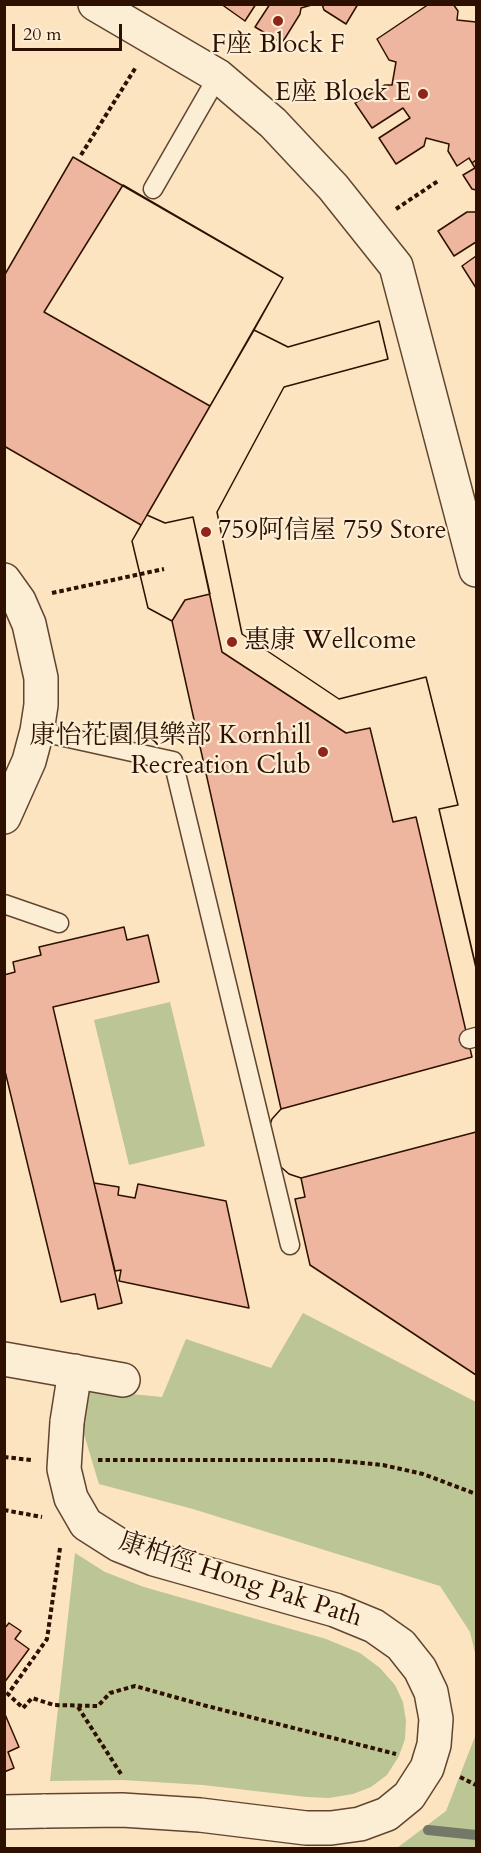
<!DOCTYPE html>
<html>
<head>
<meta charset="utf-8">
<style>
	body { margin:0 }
	#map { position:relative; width:481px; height:1853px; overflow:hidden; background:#fbe4bf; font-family:Cardo,serif }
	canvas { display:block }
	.frame { position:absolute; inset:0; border:6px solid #2e1000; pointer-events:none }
	.scale { position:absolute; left:12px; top:24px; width:110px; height:27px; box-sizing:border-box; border:3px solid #2e1000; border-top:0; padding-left:8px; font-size:18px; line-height:21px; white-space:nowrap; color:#2e1000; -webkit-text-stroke:4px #fcedd5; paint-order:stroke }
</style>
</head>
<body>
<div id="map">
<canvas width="481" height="1853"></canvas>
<div class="frame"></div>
<div class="scale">20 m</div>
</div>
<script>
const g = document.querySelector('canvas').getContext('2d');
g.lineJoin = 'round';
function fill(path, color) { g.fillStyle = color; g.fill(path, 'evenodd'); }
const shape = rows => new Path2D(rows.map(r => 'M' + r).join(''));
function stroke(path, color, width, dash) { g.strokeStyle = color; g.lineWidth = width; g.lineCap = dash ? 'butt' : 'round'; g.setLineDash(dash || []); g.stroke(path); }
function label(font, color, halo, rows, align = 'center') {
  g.font = font + ' Cardo,"Noto Serif TC",serif'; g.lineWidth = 4.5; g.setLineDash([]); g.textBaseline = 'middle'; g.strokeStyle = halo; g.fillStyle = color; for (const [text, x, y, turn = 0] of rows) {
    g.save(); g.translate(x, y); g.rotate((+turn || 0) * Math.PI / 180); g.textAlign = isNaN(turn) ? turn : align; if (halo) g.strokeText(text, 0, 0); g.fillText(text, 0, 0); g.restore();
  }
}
fill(shape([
	[170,1002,205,1146,129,1165,94,1020],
	[303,1313,476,1402,476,1657,470,1632,440,1586,193,1509,99,1484,70,1388,162,1397,186,1339,271,1368],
	[75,1553,105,1572,144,1587,326,1639,360,1653,380,1668,395,1685,403,1702,406,1721,405,1739,399,1756,387,1775,371,1787,353,1794,329,1798,307,1797,203,1785,123,1780,50,1781],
	[476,1734,476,1848,397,1848,446,1811]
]), '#bcc594');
stroke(shape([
	[428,1830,476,1835]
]), '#727968', 10);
const building = shape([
	[221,4,256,4,245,21,221,4],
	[270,4,315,4,301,8,300,14,282,43,255,27,270,4],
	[322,4,358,4,346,24,324,10,322,4],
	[429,4,453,4,458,11,457,20,476,22,476,160,472,163,469,158,457,166,448,151,449,144,426,138,424,146,396,164,379,138,410,118,403,108,372,128,355,103,385,85,392,85,396,62,389,60,377,39,429,4],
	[73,157,283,278,254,330,288,347,379,321,388,359,284,387,217,512,242,634,339,699,426,677,458,805,439,809,476,968,476,1375,310,1265,295,1199,305,1197,301,1178,289,1174,274,1161,267,1133,272,1119,281,1109,172,621,148,608,132,541,141,525,4,446,4,276,73,157],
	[476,160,476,190,472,189,463,175,475,168,472,163,476,160],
	[123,185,283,278,210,406,44,312,123,185],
	[467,212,476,212,476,242,454,256,438,231,467,212],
	[476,256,476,288,462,266,476,256],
	[379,321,388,359,284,387,217,512,242,634,339,699,426,677,458,805,439,809,476,967,476,1132,301,1178,289,1174,274,1161,267,1133,272,1119,281,1109,472,1057,416,817,393,822,370,728,346,733,222,652,193,517,165,523,147,515,254,330,288,347,379,321],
	[147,515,165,523,193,517,210,594,185,600,172,621,148,608,132,541,147,515],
	[124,927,127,940,148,935,159,982,53,1007,122,1303,98,1309,95,1294,61,1302,4,1067,4,975,15,972,13,962,41,955,39,947,124,927],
	[94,1183,119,1187,118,1195,135,1198,138,1184,226,1201,249,1308,119,1281,121,1270,115,1271,94,1183],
	[9,1623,21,1631,15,1639,29,1649,4,1683,4,1629,9,1623],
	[4,1712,19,1747,8,1752,14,1768,4,1772,4,1712]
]);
fill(building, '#eeb59f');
stroke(building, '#2e1000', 1.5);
const lane = shape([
	[153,189,218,76],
	[37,731,173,761,290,1245],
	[4,904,59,923],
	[469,1039,476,1037]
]);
const street = shape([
	[95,4,218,76,273,123,333,187,396,266,476,570],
	[4,580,19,601,29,624,41,678,41,705,37,731,29,761,4,817],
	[4,1359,123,1380],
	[67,1422,75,1371],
	[4,1812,46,1811]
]);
stroke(lane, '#614530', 21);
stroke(street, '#614530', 36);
stroke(shape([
	[81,155,136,67],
	[396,209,438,181],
	[52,593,164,569],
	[4,1457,31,1460],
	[98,1460,331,1460,383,1465,423,1474,476,1494],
	[4,1510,42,1517],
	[60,1548,47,1639,8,1694,23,1708,32,1698,54,1705,98,1706,110,1693,135,1686,203,1705,396,1754],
	[78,1707,121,1774],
	[460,1777,476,1785]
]), '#2e1000', 4, [4.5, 3]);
stroke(lane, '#fcedd5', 18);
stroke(street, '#fcedd5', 33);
const streetBridge = shape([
	[46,1811,122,1810,200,1815,306,1828,331,1828,360,1824,387,1814,409,1796,427,1768,434,1745,436,1719,431,1692,420,1669,401,1645,374,1626,335,1610,154,1559,119,1545,86,1524,71,1498,64,1469,67,1422]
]);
stroke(streetBridge, '#614530', 36, []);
stroke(streetBridge, '#fcedd5', 33);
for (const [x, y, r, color] of [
	[278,21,6,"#8f2418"],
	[423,94,6,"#8f2418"],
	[206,532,6,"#8f2418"],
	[232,642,6,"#8f2418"],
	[323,752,6,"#8f2418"]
]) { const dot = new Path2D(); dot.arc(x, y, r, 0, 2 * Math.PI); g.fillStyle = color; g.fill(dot); stroke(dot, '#fcedd5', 2); }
label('26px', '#2e1000', '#fcedd5', [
	["F座 Block F",278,46,"center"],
	["E座 Block E",411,94],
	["759阿信屋 759 Store",218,532,"left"],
	["惠康 Wellcome",244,642,"left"],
	["康怡花園俱樂部 Kornhill",311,737],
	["Recreation Club",311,767]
], 'right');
label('26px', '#2e1000', '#fcedd5', [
	["康柏徑 Hong Pak Path",240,1581,18]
]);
</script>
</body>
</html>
